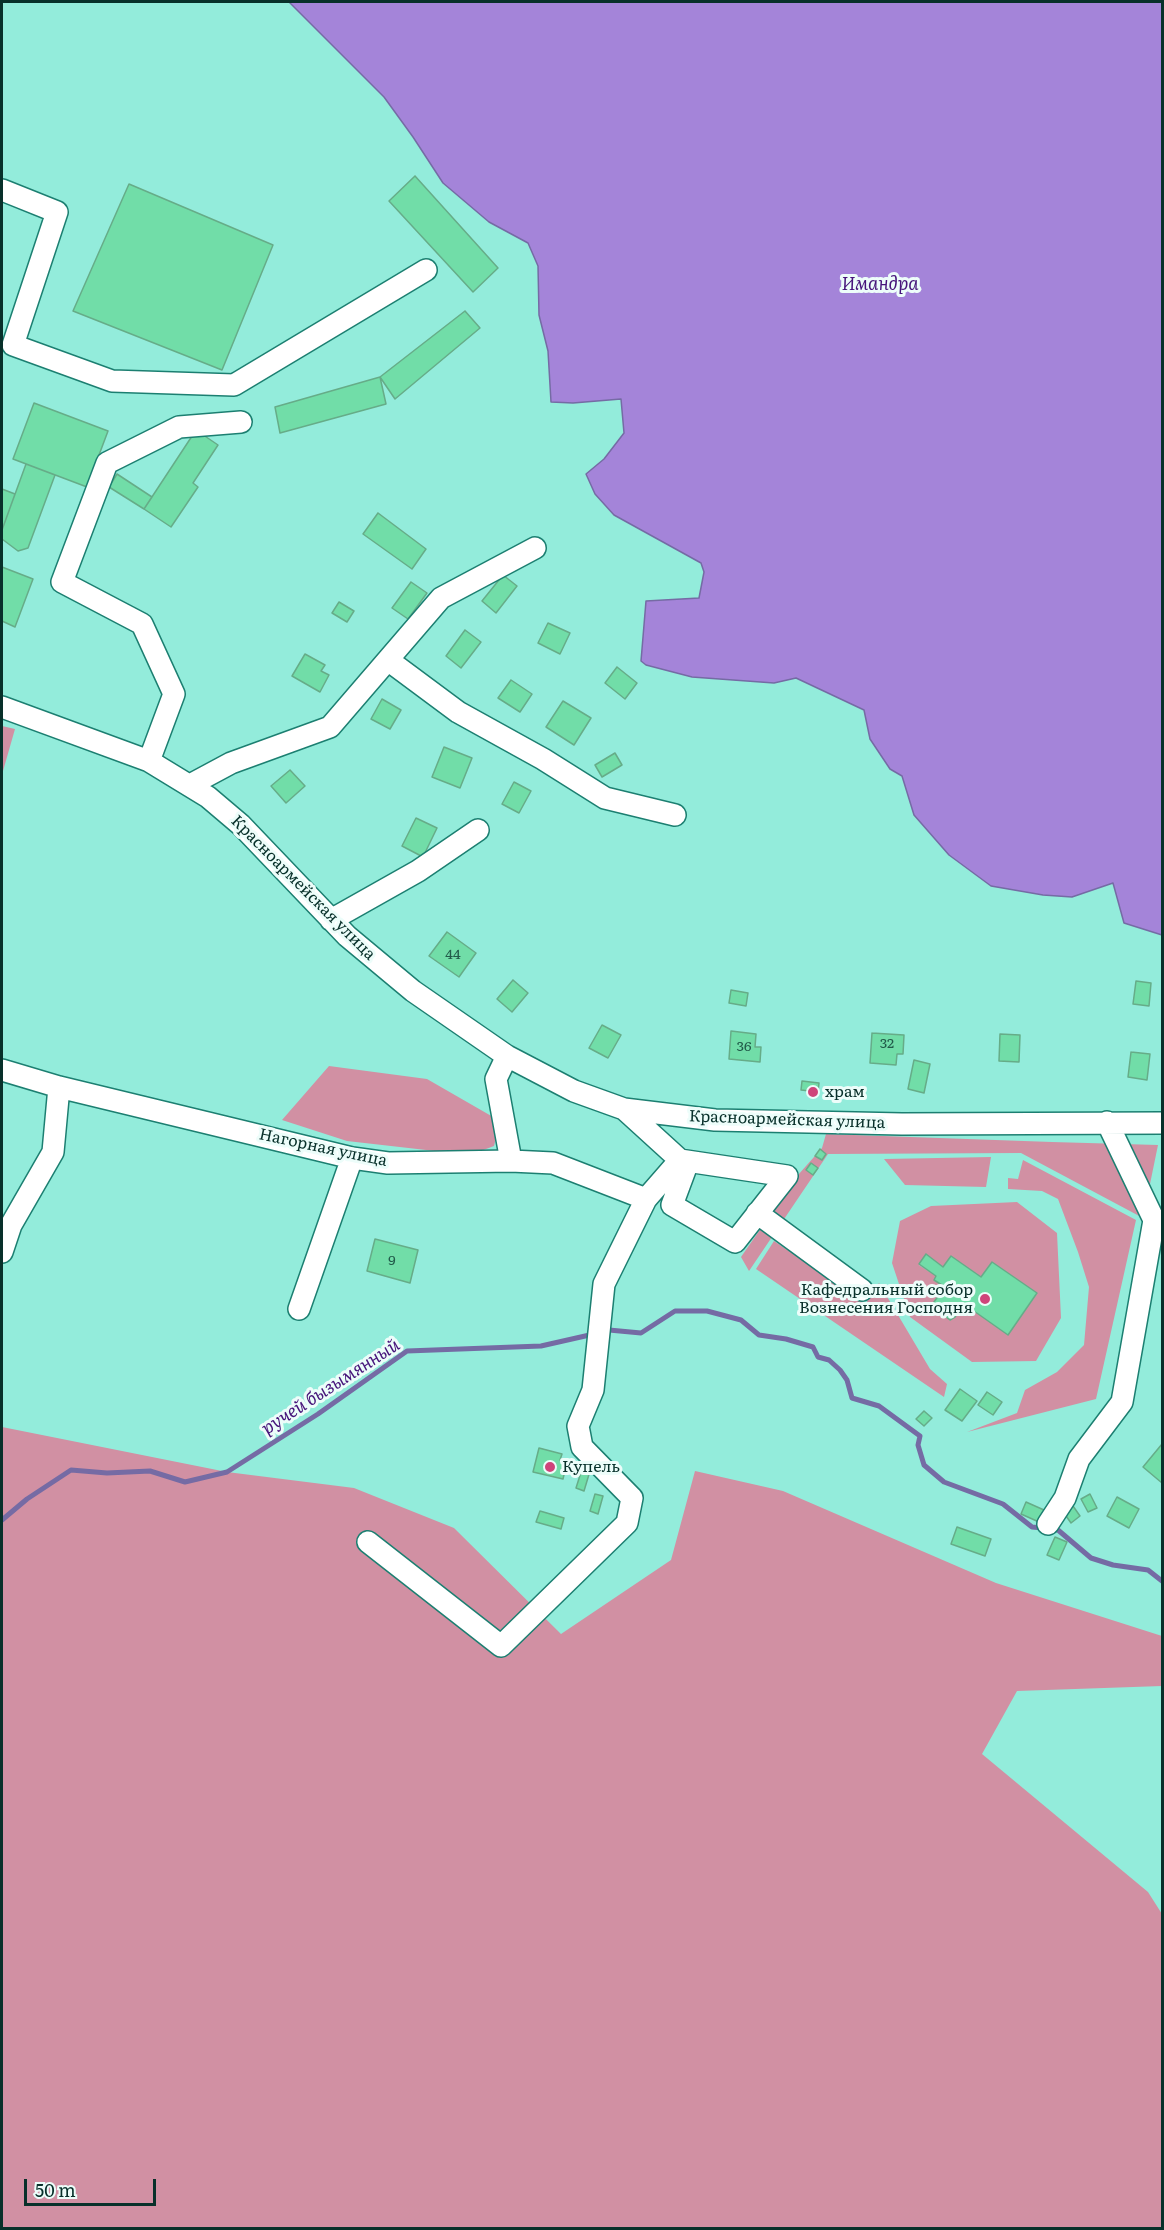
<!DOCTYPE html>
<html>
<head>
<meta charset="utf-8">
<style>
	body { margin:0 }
	#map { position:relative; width:1164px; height:2230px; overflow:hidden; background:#93ecdb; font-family:Literata,serif }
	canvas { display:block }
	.frame { position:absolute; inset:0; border:3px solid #08302a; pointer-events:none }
	.scale { position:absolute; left:24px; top:2179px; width:132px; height:27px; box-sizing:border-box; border:3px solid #08302a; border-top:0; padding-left:8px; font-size:18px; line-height:21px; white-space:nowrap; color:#08302a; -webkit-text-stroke:4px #edfdfa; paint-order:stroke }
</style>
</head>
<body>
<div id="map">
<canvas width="1164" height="2230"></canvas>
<div class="frame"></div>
<div class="scale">50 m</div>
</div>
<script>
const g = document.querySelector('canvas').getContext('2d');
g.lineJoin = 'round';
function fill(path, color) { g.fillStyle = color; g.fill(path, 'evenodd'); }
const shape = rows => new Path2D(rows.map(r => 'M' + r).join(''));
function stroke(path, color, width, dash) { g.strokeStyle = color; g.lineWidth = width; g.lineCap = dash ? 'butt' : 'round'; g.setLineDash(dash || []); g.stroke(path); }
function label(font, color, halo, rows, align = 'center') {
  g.font = font + ' Literata,serif'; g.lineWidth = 6; g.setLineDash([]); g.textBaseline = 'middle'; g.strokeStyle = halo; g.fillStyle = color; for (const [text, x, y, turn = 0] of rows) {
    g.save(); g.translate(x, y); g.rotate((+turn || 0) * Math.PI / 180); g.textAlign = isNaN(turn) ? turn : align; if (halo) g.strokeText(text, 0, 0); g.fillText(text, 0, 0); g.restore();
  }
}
fill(shape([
	[2,726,15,729,3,771,2,771],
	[329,1066,427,1079,500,1121,494,1146,470,1155,347,1141,282,1120],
	[826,1134,1052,1142,1158,1145,1143,1218,1021,1153,828,1154,749,1271,741,1257,798,1175,822,1148],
	[991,1157,986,1187,905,1185,884,1159],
	[1023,1160,1136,1220,1096,1399,967,1432,1017,1413,1025,1390,1057,1372,1084,1345,1089,1287,1078,1252,1058,1199,1042,1191,1008,1189,1008,1178,1018,1179],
	[1017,1202,1057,1233,1061,1318,1036,1361,972,1362,910,1317,892,1263,900,1221,931,1206],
	[925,1255,943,1267,951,1256,981,1277,992,1262,1037,1294,1008,1334,964,1304,955,1317,950,1320,932,1307,945,1287,936,1276,919,1265],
	[774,1241,866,1303,879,1283,930,1369,947,1384,944,1397,756,1269],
	[2,1427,227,1472,354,1488,454,1528,561,1634,671,1560,695,1471,783,1491,996,1583,1162,1636,1162,1686,1017,1691,982,1754,1148,1892,1162,1914,1162,2228,2,2228]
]), '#d190a3');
const water = shape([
	[289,2,1162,2,1162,935,1124,923,1113,883,1072,897,1043,895,991,886,949,855,914,815,902,776,890,769,870,739,864,710,796,678,774,683,692,677,646,665,641,661,646,601,699,598,704,572,701,563,614,515,595,494,586,474,604,459,624,433,621,399,573,403,551,402,548,351,539,315,538,266,528,243,489,222,443,183,413,137,384,97,289,2]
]);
fill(water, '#a484d9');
stroke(water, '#756ba4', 1.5);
stroke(shape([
	[603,1332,609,1330,641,1333,675,1311,707,1311,741,1320,759,1335,786,1339,813,1347,818,1357,829,1360,840,1370,847,1380,852,1398,879,1406,920,1436,918,1445,924,1465,944,1482,1003,1504,1032,1527,1043,1528],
	[2,1520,27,1499,71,1470,107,1473,150,1471,185,1482,227,1472,318,1414,407,1351,541,1346,594,1334],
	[1052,1529,1058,1530,1091,1558,1113,1565,1148,1570,1162,1581]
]), '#756ba4', 5);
const building = shape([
	[415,176,498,268,473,292,389,201,415,176],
	[129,184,273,245,222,370,73,311,129,184],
	[465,311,480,328,395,399,380,377,465,311],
	[380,377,386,404,280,433,275,407,380,377],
	[34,403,108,431,87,487,13,459,34,403],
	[196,430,218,445,193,483,198,487,171,527,144,509,196,430],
	[26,464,55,475,28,548,18,551,2,539,2,530,26,464],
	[117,474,152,497,144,509,109,487,117,474],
	[2,489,15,494,2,530,2,489],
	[378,513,426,549,412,569,363,534,378,513],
	[2,567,33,579,15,627,2,621,2,567],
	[503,575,517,586,496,613,482,601,503,575],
	[411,582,427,593,408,619,392,608,411,582],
	[339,602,354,611,347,622,332,613,339,602],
	[548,623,570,633,560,654,538,643,548,623],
	[465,630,481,642,461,668,446,656,465,630],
	[305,654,325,665,321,671,329,675,320,692,292,676,305,654],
	[617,667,637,683,625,699,605,683,617,667],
	[511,680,532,694,520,712,498,698,511,680],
	[382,699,401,710,390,729,371,719,382,699],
	[563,701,591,718,574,745,546,727,563,701],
	[444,747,472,758,460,788,432,777,444,747],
	[615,753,622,765,602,777,595,765,615,753],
	[290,770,305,786,286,803,271,786,290,770],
	[514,782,531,791,519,813,502,804,514,782],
	[416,818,437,828,423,857,402,846,416,818],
	[447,932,476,953,459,977,429,956,447,932],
	[513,980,528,993,512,1012,497,999,513,980],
	[1136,981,1151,983,1149,1006,1133,1004,1136,981],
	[731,990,748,993,746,1006,729,1003,731,990],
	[602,1025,621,1035,608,1058,589,1048,602,1025],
	[731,1031,756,1034,755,1047,761,1047,760,1062,729,1059,731,1031],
	[872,1033,904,1035,903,1054,897,1054,896,1065,870,1063,872,1033],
	[1000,1034,1020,1035,1019,1062,999,1061,1000,1034],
	[1131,1052,1150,1054,1147,1080,1128,1077,1131,1052],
	[914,1060,930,1064,924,1093,908,1089,914,1060],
	[802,1081,819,1083,818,1092,801,1090,802,1081],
	[820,1149,826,1154,822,1160,815,1156,820,1149],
	[811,1163,818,1168,813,1175,806,1170,811,1163],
	[375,1239,418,1250,410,1283,367,1271,375,1239],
	[926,1254,943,1267,951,1256,981,1277,992,1262,1037,1293,1008,1335,964,1304,955,1317,950,1320,931,1306,945,1287,934,1280,936,1276,919,1264,926,1254],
	[960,1389,977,1401,962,1421,945,1410,960,1389],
	[987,1392,1002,1402,993,1415,978,1405,987,1392],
	[924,1411,932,1418,924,1426,916,1419,924,1411],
	[1162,1444,1162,1483,1143,1467,1162,1444],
	[539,1448,562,1454,560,1460,567,1462,563,1479,533,1472,539,1448],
	[582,1469,590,1471,584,1491,576,1488,582,1469],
	[595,1494,603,1496,598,1514,590,1511,595,1494],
	[1090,1494,1097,1508,1088,1512,1081,1499,1090,1494],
	[1117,1497,1139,1509,1129,1528,1107,1516,1117,1497],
	[1026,1502,1044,1510,1039,1522,1021,1514,1026,1502],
	[1073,1506,1080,1516,1071,1523,1064,1513,1073,1506],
	[540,1511,564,1518,561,1529,536,1522,540,1511],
	[957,1527,991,1539,985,1556,951,1544,957,1527],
	[1055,1537,1067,1542,1059,1560,1047,1555,1055,1537]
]);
fill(building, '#71dda8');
stroke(building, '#66ac88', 1.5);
const minor = shape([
	[2,190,57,212,13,345,112,381,234,385,426,270],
	[388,660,458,712,543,759,605,798,675,815],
	[2,707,149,761,208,797,241,825,347,936,413,991,507,1056,574,1091,624,1109,715,1120,902,1124,1162,1123],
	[149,761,174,694,142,624,62,582,107,463,179,427,241,422],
	[190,785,231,763,330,727,441,598,535,548],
	[331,920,418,871,478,830],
	[507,1056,496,1079,511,1161],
	[2,1070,59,1087,352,1158,388,1163,511,1161,553,1163,646,1199],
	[624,1109,680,1160,787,1176,735,1242,672,1205,688,1162],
	[757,1213,862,1290],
	[2,1252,11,1225,53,1152,59,1087],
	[299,1309,352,1158],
	[1048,1524,1065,1498,1079,1459,1122,1402,1154,1220,1107,1122],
	[368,1542,501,1646,627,1523,632,1498,582,1447,578,1426,593,1390,604,1284,646,1199,680,1160]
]);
stroke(minor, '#1c7f71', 24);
stroke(minor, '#fff', 21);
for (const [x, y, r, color] of [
	[813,1092,6,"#cf447a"],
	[985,1299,6,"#cf447a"],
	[550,1467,6,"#cf447a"]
]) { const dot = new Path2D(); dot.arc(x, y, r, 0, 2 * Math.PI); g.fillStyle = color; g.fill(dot); stroke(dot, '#edfdfa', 2); }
label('14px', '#225b4a', null, [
	["44",453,955],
	["32",887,1044],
	["36",744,1047],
	["9",392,1261]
]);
label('16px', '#08302a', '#edfdfa', [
	["Красноармейская улица",303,888,45],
	["Красноармейская улица",787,1120,2],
	["Нагорная улица",323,1148,12]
]);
label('16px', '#08302a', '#edfdfa', [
	["храм",825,1092],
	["Кафедральный собор",973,1290,"right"],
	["Вознесения Господня",973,1308,"right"],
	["Купель",562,1467]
], 'left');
label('italic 18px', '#46147a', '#edfdfa', [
	["Имандра",880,285],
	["ручей бызымянный",331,1387,-33]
]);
</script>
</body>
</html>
